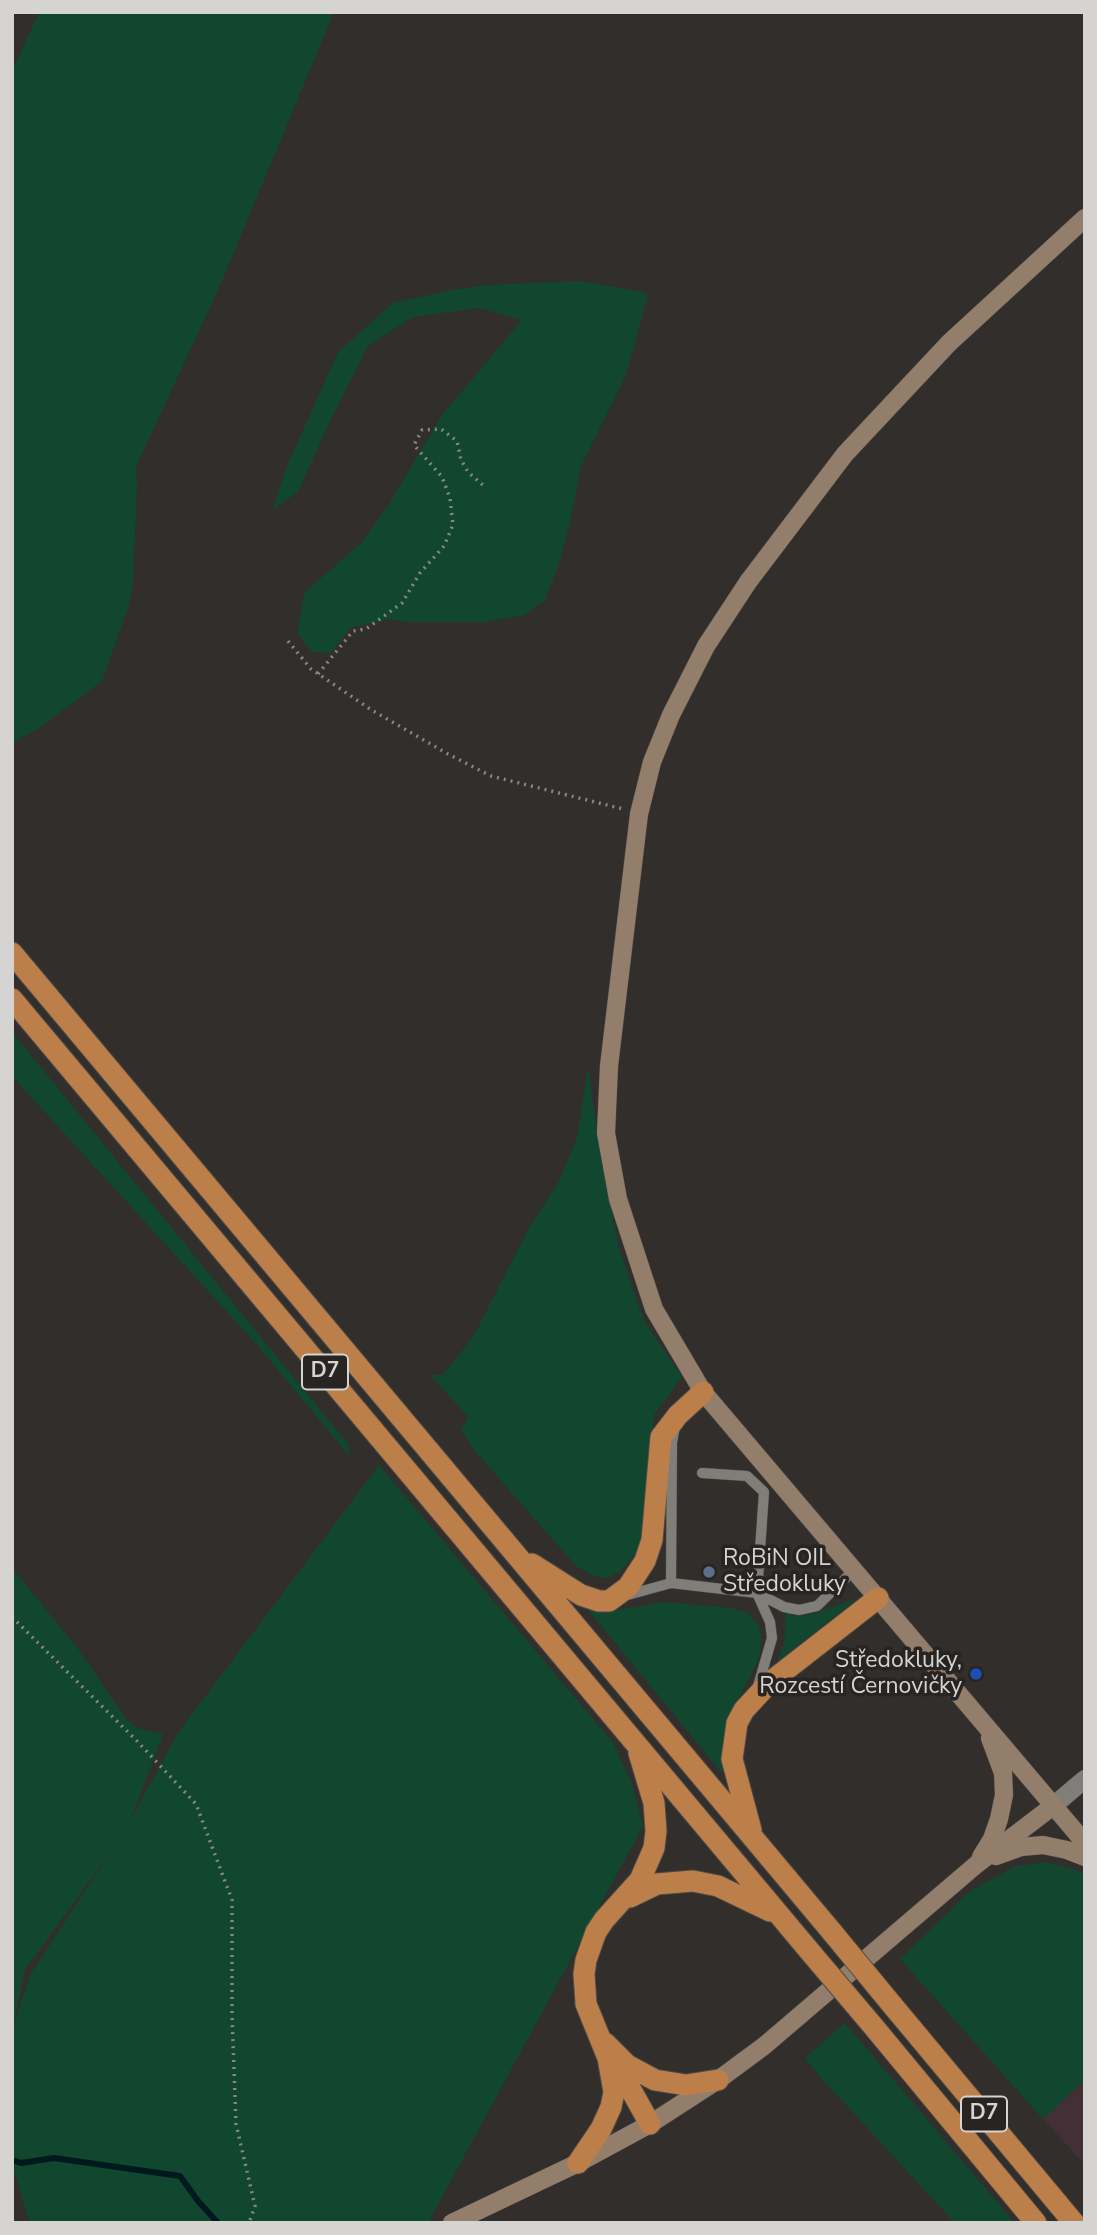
<!DOCTYPE html>
<html>
<head>
<meta charset="utf-8">
<style>
	body { margin:0 }
	#map { position:relative; width:1097px; height:2235px; overflow:hidden; background:#312e2b; font-family:"Nunito Sans",sans-serif }
	canvas { display:block }
	.frame { position:absolute; inset:0; border:14px solid #d5d4d2; pointer-events:none }
</style>
</head>
<body>
<div id="map">
<canvas width="1097" height="2235"></canvas>
<div class="frame"></div>
</div>
<script>
const g = document.querySelector('canvas').getContext('2d');
g.lineJoin = 'round';
function fill(path, color) { g.fillStyle = color; g.fill(path, 'evenodd'); }
const shape = rows => new Path2D(rows.map(r => 'M' + r).join(''));
function stroke(path, color, width, dash) { g.strokeStyle = color; g.lineWidth = width; g.lineCap = dash ? 'butt' : 'round'; g.setLineDash(dash || []); g.stroke(path); }
function label(font, color, halo, rows, align = 'center') {
  g.font = font + ' "Nunito Sans",sans-serif'; g.lineWidth = 7; g.setLineDash([]); g.textBaseline = 'middle'; g.strokeStyle = halo; g.fillStyle = color; for (const [text, x, y, turn = 0] of rows) {
    g.save(); g.translate(x, y); g.rotate((+turn || 0) * Math.PI / 180); g.textAlign = isNaN(turn) ? turn : align; if (halo) g.strokeText(text, 0, 0); g.fillText(text, 0, 0); g.restore();
  }
}
fill(shape([
	[1085,2080,1085,2165,1043,2119]
]), '#433037');
fill(shape([
	[39,12,334,12,219,288,136,467,137,484,133,580,129,605,102,681,39,728,12,743,12,71],
	[582,281,647,293,647,299,626,375,581,466,569,527,557,569,545,600,524,615,486,622,407,622,388,619,350,628,331,653,312,652,297,633,305,592,361,543,389,504,442,415,522,320,480,308,413,317,368,346,331,419,298,492,272,510,287,466,338,352,393,303,451,290,487,285],
	[12,1032,348,1444,350,1457,258,1346,12,1076],
	[588,1067,600,1154,618,1244,644,1321,682,1377,654,1415,647,1525,638,1551,620,1572,606,1578,593,1576,576,1566,475,1451,461,1430,468,1417,430,1375,441,1375,448,1369,474,1335,529,1228,559,1181,577,1138],
	[379,1465,614,1744,632,1784,643,1826,428,2223,30,2223,12,2164,12,1568,79,1650,126,1719,137,1728,163,1734,130,1822,177,1734],
	[113,1849,30,1975,14,2025,24,1971],
	[858,1598,777,1662,784,1643,786,1612,796,1616,812,1614],
	[665,1602,731,1608,749,1613,759,1626,761,1637,760,1656,735,1707,723,1738,722,1773,588,1610,613,1611],
	[1047,1862,1085,1873,1085,2080,1043,2119,900,1959,970,1891,1016,1866],
	[845,2023,1015,2223,955,2223,822,2079,805,2058]
]), '#12472f');
stroke(shape([
	[12,2160,21,2163,54,2158,180,2176,198,2201,218,2223]
]), '#00191e', 6);
const lane = shape([
	[702,1473,747,1476,764,1492,757,1593,770,1622,772,1638,758,1686],
	[671,1583,672,1443,675,1426],
	[624,1596,671,1583,757,1593,784,1607,799,1610,817,1606,854,1570]
]);
const street = shape([
	[1053,1806,1085,1779]
]);
const secondary = shape([
	[1085,218,949,343,845,454,748,582,706,646,671,715,652,762,639,814,609,1066,606,1133,618,1199,654,1309,703,1392,1085,1843],
	[996,1856,1021,1847,1043,1845,1067,1850,1085,1857],
	[981,1857,992,1839,999,1819,1004,1795,1003,1773,990,1738],
	[452,2223,578,2163,650,2124,718,2080,764,2046,977,1864,1053,1806]
]);
const highway = shape([
	[12,953,832,1932],
	[12,999,812,1954],
	[532,1564,581,1595,599,1601,609,1601,628,1587,645,1561,652,1540,661,1437,678,1415,703,1392],
	[751,1830,732,1759,737,1723,744,1710,769,1683,878,1598],
	[630,1897,657,1884,693,1881,718,1886,770,1911],
	[893,2006,1074,2223],
	[873,2026,1036,2223],
	[605,2043,627,2065,655,2080,686,2085,718,2080],
	[616,2063,650,2124],
	[578,2163,601,2129,611,2107,614,2092,608,2058,586,2004,584,1974,586,1960,596,1932,604,1920,640,1880,654,1848,656,1831,654,1803,639,1753]
]);
stroke(lane, '#4e4b48', 11);
stroke(street, '#4e4b48', 19);
stroke(secondary, '#4e4b48', 19);
stroke(highway, '#4e4b48', 23);
stroke(shape([
	[288,641,311,669,370,709,446,753,491,776,623,809],
	[318,674,353,631,366,629,402,603,420,573,444,546,453,525,450,498,442,477,414,445,422,430,441,429,457,441,461,460,468,472,484,486],
	[12,1617,137,1741,196,1804,232,1900,232,2015,236,2124,255,2206,249,2223]
]), '#898785', 3.5, [2, 5]);
stroke(lane, '#807e79', 10);
stroke(street, '#807e79', 18);
stroke(secondary, '#927e6b', 18);
stroke(highway, '#bc7f4a', 21);
const highwayBridge = shape([
	[832,1932,893,2006],
	[812,1954,873,2026]
]);
stroke(highwayBridge, '#4e4b48', 23, []);
stroke(highwayBridge, '#bc7f4a', 21);
for (const [x, y, r, color] of [
	[709,1572,7,"#5c6f8a"],
	[976,1674,7,"#1a4fb4"]
]) { const dot = new Path2D(); dot.arc(x, y, r, 0, 2 * Math.PI); g.fillStyle = color; g.fill(dot); stroke(dot, '#272421', 2.5); }
for (const [x, y, w] of [
	[325,1372,46],
	[984,2114,46]
]) { const box = new Path2D(); box.roundRect(x - w / 2, y - 17.5, w, 35, 5); g.fillStyle = '#272421'; g.fill(box); stroke(box, '#d5d4d2', 2); }
label('bold 21px', '#d5d4d2', null, [
	["D7",325,1372],
	["D7",984,2114]
]);
label('23px', '#d5d4d2', '#272421', [
	["RoBiN OIL",723,1559],
	["Středokluky",723,1585],
	["Středokluky,",962,1661,"right"],
	["Rozcestí Černovičky",962,1687,"right"]
], 'left');
</script>
</body>
</html>
